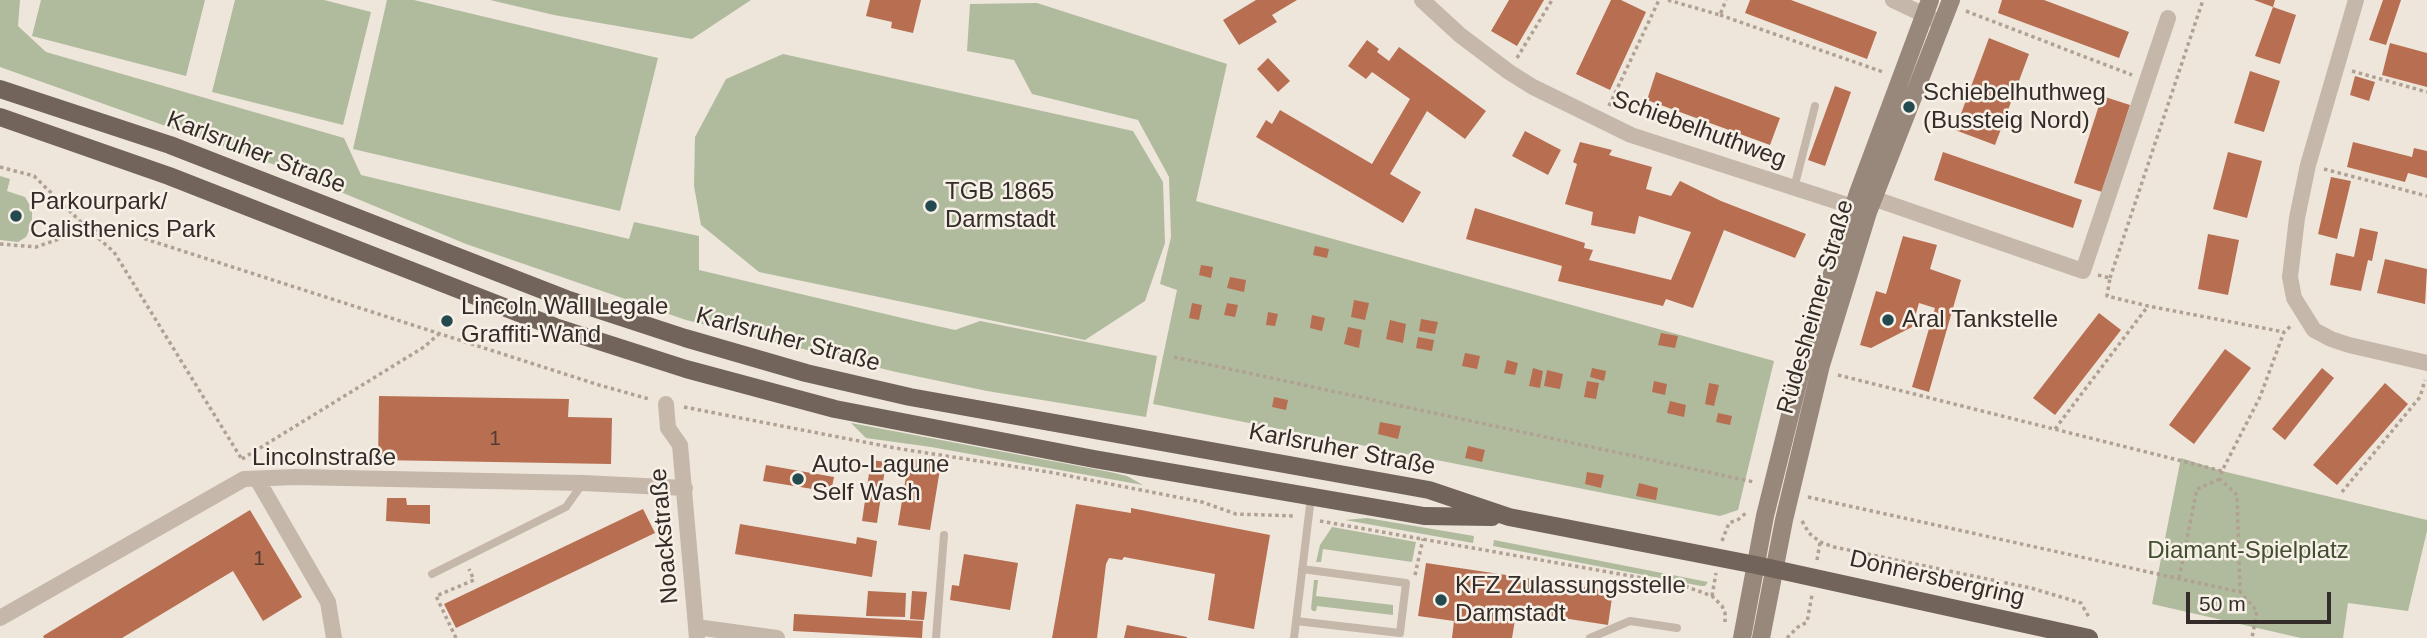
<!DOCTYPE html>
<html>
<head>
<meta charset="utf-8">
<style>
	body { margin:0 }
	#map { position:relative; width:2427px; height:638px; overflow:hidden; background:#eee6db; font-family:Helvetica,sans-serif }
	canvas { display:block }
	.scale { position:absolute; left:2186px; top:592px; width:145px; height:32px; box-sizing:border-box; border:4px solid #332c28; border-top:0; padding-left:9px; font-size:21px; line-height:24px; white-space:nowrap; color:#332c28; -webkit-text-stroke:5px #f7f0e7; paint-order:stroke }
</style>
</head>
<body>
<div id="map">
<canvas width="2427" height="638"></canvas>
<div class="scale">50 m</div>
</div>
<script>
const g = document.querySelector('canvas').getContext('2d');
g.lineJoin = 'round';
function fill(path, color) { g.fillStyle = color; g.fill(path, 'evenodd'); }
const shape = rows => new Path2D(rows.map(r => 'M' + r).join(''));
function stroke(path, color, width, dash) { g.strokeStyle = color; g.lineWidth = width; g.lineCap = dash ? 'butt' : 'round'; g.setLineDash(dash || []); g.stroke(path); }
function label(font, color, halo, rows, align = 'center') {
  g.font = font + ' Helvetica,sans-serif'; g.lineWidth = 5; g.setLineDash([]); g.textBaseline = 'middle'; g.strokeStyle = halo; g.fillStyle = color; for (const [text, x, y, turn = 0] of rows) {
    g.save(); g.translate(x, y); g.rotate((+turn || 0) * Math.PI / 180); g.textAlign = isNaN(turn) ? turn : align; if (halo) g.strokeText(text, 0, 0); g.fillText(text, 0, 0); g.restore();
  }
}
fill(shape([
	[0,0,20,0,18,26,46,52,344,138,361,175,629,239,634,222,699,236,699,270,915,321,955,330,980,321,1157,356,1146,417,987,391,896,372,686,320,466,244,278,166,0,67],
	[41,0,205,0,186,76,32,36],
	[235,0,324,0,371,12,343,125,212,92],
	[387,0,414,0,658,58,620,211,353,149],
	[490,0,751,0,692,39,554,15],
	[1037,3,1227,64,1196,201,1774,361,1738,510,1720,516,1153,404,1177,290,1160,284,1171,237,1169,177,1138,120,1032,94,1014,60,967,51,970,4],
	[783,54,1133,131,1163,182,1165,243,1145,301,1085,340,759,272,701,225,694,186,695,137,726,79],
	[0,176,10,179,7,191,25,197,32,209,32,224,26,237,18,242,0,240],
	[851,423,1110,472,1127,476,1143,485,931,447,866,438],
	[2181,458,2222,471,2427,520,2427,531,2408,611,2348,603,2343,638,2301,638,2152,604],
	[1367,518,1474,536,1473,543,1345,520],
	[1332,527,1416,542,1412,562,1323,549,1321,562,1316,562,1320,545],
	[1494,540,1708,582,1705,586,1701,586,1493,546],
	[1314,580,1318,580,1316,596,1393,605,1393,615,1317,606,1316,611,1313,611,1311,609]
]), '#b0bb9d');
fill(shape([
	[870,0,921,0,913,33,891,28,892,22,866,16],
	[1256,0,1297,0,1272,15,1277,22,1239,45,1223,20],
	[1509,0,1544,0,1517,46,1491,31],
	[1611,0,1621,0,1646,12,1610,90,1576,74],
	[1750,0,1791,0,1877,32,1867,59,1745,13],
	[2002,0,2044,0,2129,32,2119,58,1998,13],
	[2254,0,2275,0,2273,7,2296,15,2280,64,2255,56,2273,7],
	[2383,0,2401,0,2386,45,2369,40],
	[1989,38,2029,54,1995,145,1955,130],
	[1367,40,1379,49,1377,52,1389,61,1399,47,1486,111,1465,139,1427,111,1390,174,1421,192,1403,223,1256,137,1266,120,1272,124,1280,110,1372,164,1410,99,1372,72,1366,79,1348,66],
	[2390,43,2427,53,2427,87,2382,75],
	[1268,58,1290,81,1278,92,1257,69],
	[2250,71,2280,81,2264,132,2234,123],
	[1656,72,1780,118,1770,145,1647,100],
	[2355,76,2375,82,2369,101,2350,95],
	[1835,86,1851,92,1825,166,1808,160],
	[2102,96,2130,105,2102,192,2074,183],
	[1525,131,1561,150,1548,175,1512,156],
	[1580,142,1612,150,1609,155,1652,167,1646,189,1671,196,1680,181,1721,201,1806,234,1795,258,1724,230,1693,308,1666,299,1663,306,1558,281,1562,266,1466,239,1475,208,1585,243,1584,248,1593,250,1589,260,1671,280,1691,232,1639,216,1635,234,1591,225,1593,212,1565,204,1577,164,1573,162],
	[2353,142,2412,157,2414,148,2427,151,2427,178,2408,173,2405,182,2347,167],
	[1943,152,2082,200,2073,228,1934,180],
	[2228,152,2262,161,2247,218,2213,209],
	[2331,177,2351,181,2337,239,2318,234],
	[2360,228,2378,232,2372,261,2368,260,2361,291,2330,285,2336,253,2354,257],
	[2208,234,2239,240,2228,295,2198,289],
	[1903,236,1937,245,1930,269,1961,280,1929,392,1912,387,1935,308,1919,303,1912,327,1871,348,1860,345,1876,291,1886,294],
	[1315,246,1329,249,1327,258,1313,255],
	[2385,259,2427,269,2425,304,2377,293],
	[1201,265,1213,267,1211,278,1199,275],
	[1230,277,1246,280,1244,292,1227,288],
	[1354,300,1369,303,1365,320,1351,317],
	[1192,303,1202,305,1199,320,1189,318],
	[1227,303,1238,305,1235,317,1224,315],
	[1268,312,1278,314,1275,326,1266,325],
	[2099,313,2121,330,2055,415,2033,398],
	[1312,315,1325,318,1322,331,1310,328],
	[1421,319,1438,322,1435,334,1419,331],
	[1390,320,1406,324,1403,343,1386,339],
	[1348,327,1362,330,1359,348,1344,344],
	[1661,333,1678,336,1675,348,1658,345],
	[1418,337,1434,340,1432,351,1416,348],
	[2225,349,2251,368,2194,444,2169,425],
	[1465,353,1480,356,1477,369,1462,366],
	[1507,360,1518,363,1515,375,1504,373],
	[1533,368,1543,371,1540,388,1529,386],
	[1592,368,1606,371,1604,381,1590,377],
	[2322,368,2334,378,2285,440,2272,429],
	[1547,370,1563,374,1560,389,1544,386],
	[1587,381,1599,383,1596,399,1584,397],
	[1654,381,1667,384,1665,395,1652,392],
	[1709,383,1719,385,1714,406,1705,404],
	[2385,383,2408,404,2337,485,2313,465],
	[379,396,569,399,568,417,612,418,611,464,378,460],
	[1274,397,1288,400,1286,410,1272,407],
	[1670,401,1686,405,1684,417,1667,413],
	[1718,413,1732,416,1730,425,1716,422],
	[1380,422,1401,426,1398,439,1378,434],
	[1468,446,1485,450,1482,462,1465,458],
	[909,458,941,463,930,530,898,525],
	[871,460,886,462,877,523,862,521],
	[766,465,834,477,831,492,763,481],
	[1587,472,1604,475,1601,488,1585,484],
	[1639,483,1658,488,1656,500,1636,496],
	[387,498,406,498,407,505,430,505,430,524,386,521],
	[1076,504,1131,513,1131,508,1270,535,1254,629,1208,620,1215,574,1124,557,1122,560,1109,558,1106,564,1097,638,1052,638],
	[643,509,655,533,456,628,444,604],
	[250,510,302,597,263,621,233,571,122,638,44,638,43,636],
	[740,524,856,544,857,537,877,541,872,577,735,554],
	[964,554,1018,563,1010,610,950,600,952,585,959,586],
	[1426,563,1613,591,1608,625,1530,613,1530,610,1517,608,1512,638,1452,638,1454,621,1418,616],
	[868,591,906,593,905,617,866,616],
	[912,591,927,592,924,620,910,619],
	[794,614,923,621,922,638,793,631],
	[1127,625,1187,637,1187,638,1124,638]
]), '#b76e51');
stroke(shape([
	[1668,0,1720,15,1726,0],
	[1966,11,2132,75],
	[1720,15,1883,72],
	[1517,58,1552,0],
	[2352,71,2427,92],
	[1609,106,1659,0],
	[0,167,34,176,88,229,133,235,599,385,649,399],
	[2324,169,2427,196],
	[0,244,36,247,88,229,114,252,241,458],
	[2098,275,2110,278,2107,296,2148,306,2284,332],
	[2110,278,2203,0],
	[1174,357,1754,482],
	[1838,375,2222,471,2260,397,2284,332,2292,325],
	[684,407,895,448,1049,472,1202,502,1236,514,1295,516],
	[2055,429,2148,306],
	[242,459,424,347,440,333],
	[2222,471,2220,479,2237,495,2240,592],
	[2342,492,2420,397,2425,380],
	[1808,497,2240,592,2257,611,2252,638],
	[1320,521,1682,585,1712,596,1722,606,1725,613,1725,622],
	[1802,521,1809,533,1820,542,1834,547,2031,588,2081,603,2090,619],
	[1722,541,1729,523,1739,519,1747,512],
	[1817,560,1820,542],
	[1415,575,1423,539],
	[2179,578,2197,489,2220,479],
	[1712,596,1716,573],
	[456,638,436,596,474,580,469,569],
	[1787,638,1798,627,1807,622,1812,595]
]), '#b0a193', 3.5, [3.5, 3.5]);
stroke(shape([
	[1794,188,1815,106],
	[432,574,566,507,583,483],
	[1296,621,1400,633,1406,583,1302,569],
	[936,638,944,535],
	[1294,638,1311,497],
	[1590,638,1630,621,1677,628]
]), '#c5b7a9', 8);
stroke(shape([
	[1422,0,1460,35,1509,72,1533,87,1631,135,1863,210],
	[1893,0,1935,20],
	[2356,0,2308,165,2297,218,2290,277,2294,298,2314,330,2331,339,2349,345,2427,363],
	[1861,194,2083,271,2168,18],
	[666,404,668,428,680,445,697,638],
	[257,479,328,602,334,638],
	[0,618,244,479,296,477,583,483,685,488],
	[696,627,777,638]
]), '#c5b7a9', 16);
stroke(shape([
	[1742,638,1765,516,1802,367,1858,193,1930,0],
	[1761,638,1784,520,1821,365,1868,212,1951,0]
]), '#98877b', 18);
stroke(shape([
	[0,89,170,145,566,299,685,338,806,373,910,397,1429,490,1509,517,1756,565,2089,638],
	[0,117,169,176,555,327,686,369,835,409,1094,459,1424,516,1492,517]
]), '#73645b', 18);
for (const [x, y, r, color] of [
	[1909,107,7,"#224a4f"],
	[931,206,7,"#224a4f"],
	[16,216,7,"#224a4f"],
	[1888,320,7,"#224a4f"],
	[447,321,7,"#224a4f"],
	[798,479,7,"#224a4f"],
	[1441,600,7,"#224a4f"]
]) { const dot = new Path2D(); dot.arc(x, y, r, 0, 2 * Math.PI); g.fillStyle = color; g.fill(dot); stroke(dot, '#f7f0e7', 2.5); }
label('21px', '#543c32', null, [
	["1",495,439],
	["1",259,559]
]);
label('24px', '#332c28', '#f7f0e7', [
	["Schiebelhuthweg",1923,93],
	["(Bussteig Nord)",1923,121],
	["TGB 1865",945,192],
	["Darmstadt",945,220],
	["Parkourpark/",30,202],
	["Calisthenics Park",30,230],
	["Lincoln Wall Legale",461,307],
	["Graffiti-Wand",461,335],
	["Aral Tankstelle",1902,320],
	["Auto-Lagune",812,465],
	["Self Wash",812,493],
	["KFZ Zulassungsstelle",1455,586],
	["Darmstadt",1455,614]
], 'left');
label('24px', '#332c28', '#f7f0e7', [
	["Schiebelhuthweg",1699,130,20],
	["Karlsruher Straße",256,153,21],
	["Rüdesheimer Straße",1816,307,-74],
	["Karlsruher Straße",788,340,15],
	["Karlsruher Straße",1342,450,11],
	["Lincolnstraße",324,458],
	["Noackstraße",665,536,-95],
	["Donnersbergring",1937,579,13]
]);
label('24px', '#414e2f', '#f7f0e7', [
	["Diamant-Spielplatz",2248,551]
]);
</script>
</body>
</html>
